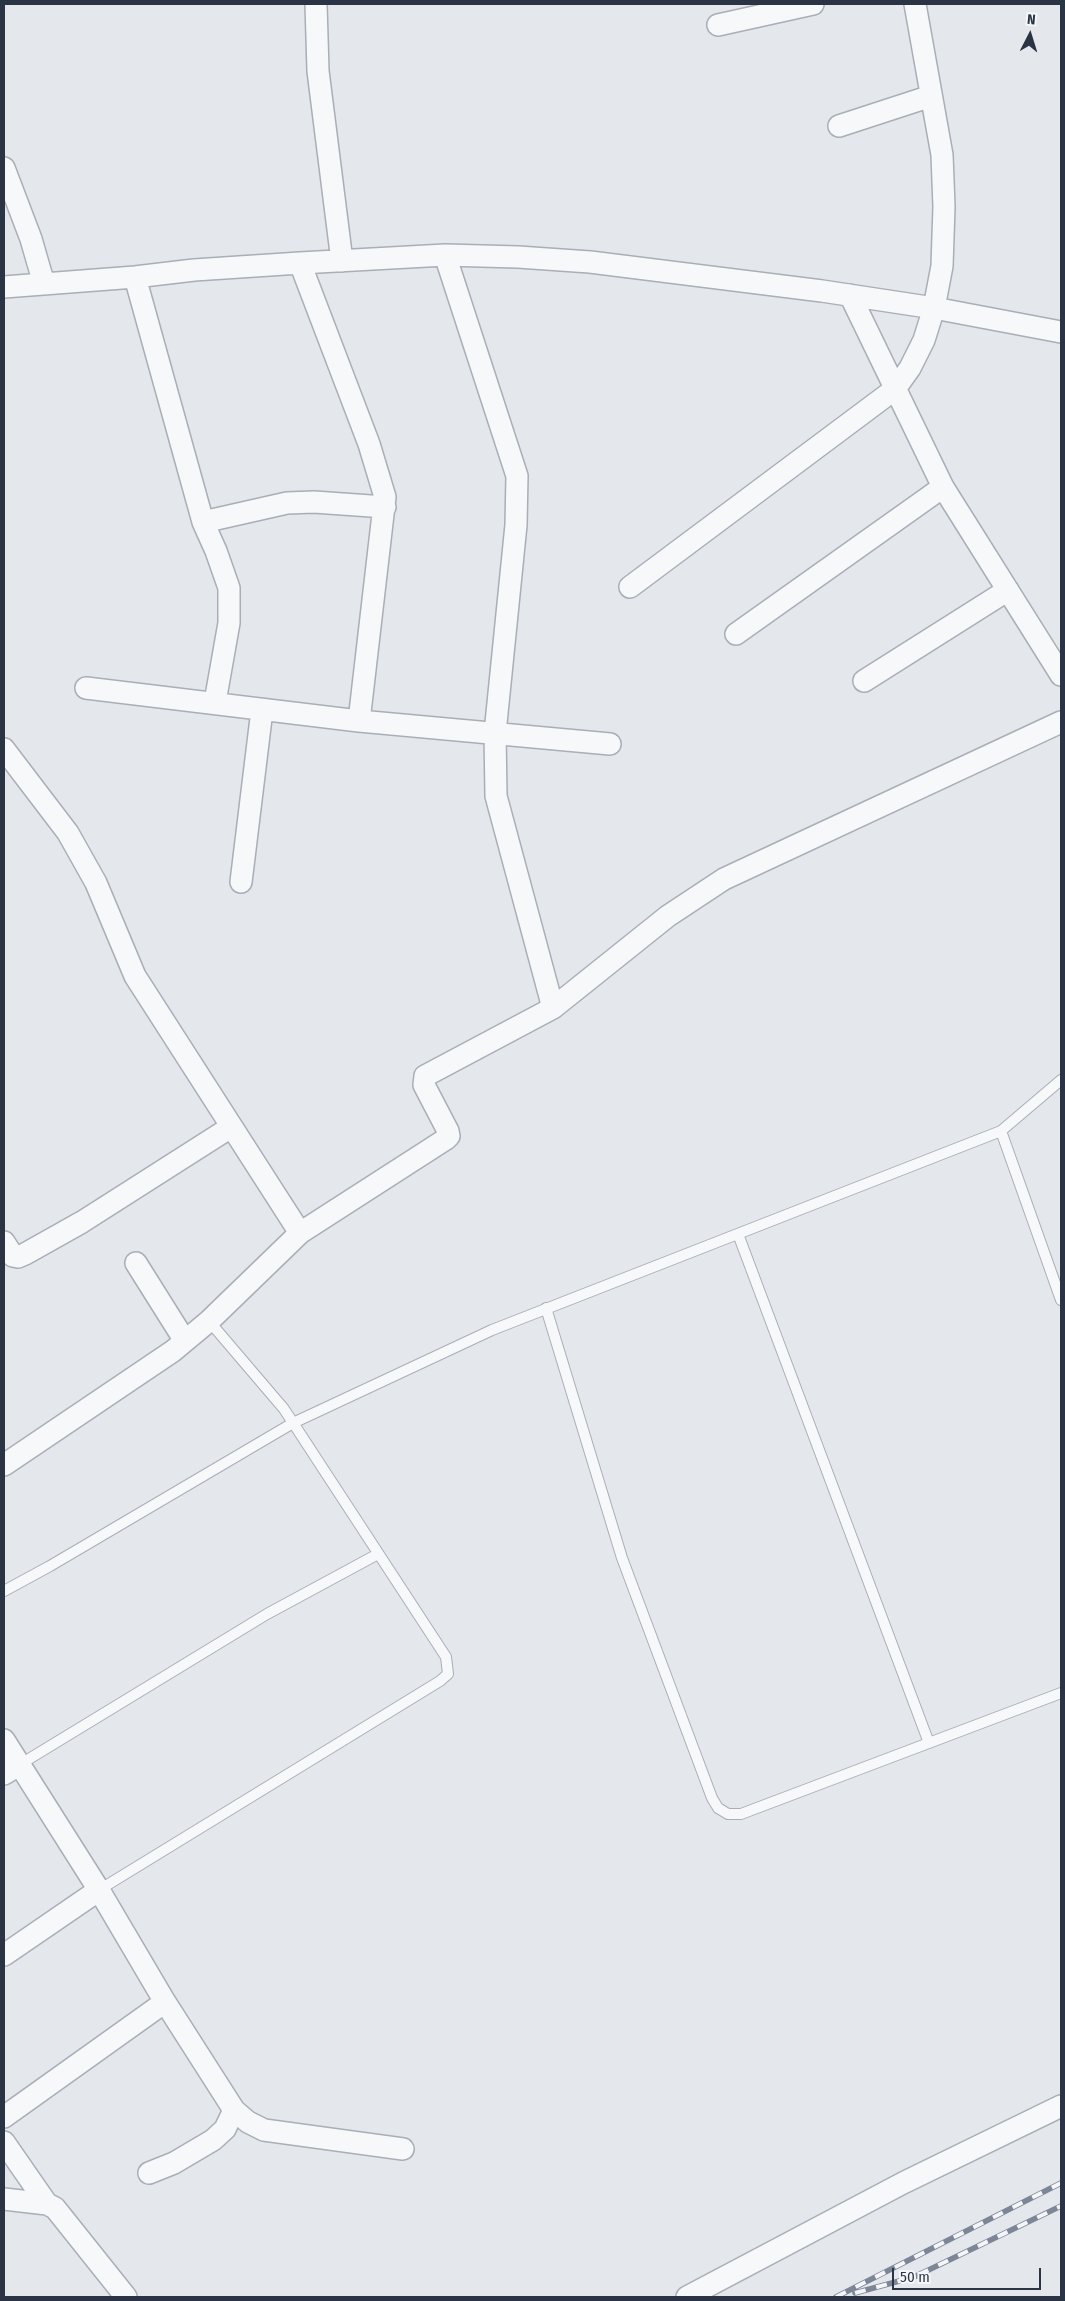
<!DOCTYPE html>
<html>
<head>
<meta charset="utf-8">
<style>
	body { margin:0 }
	#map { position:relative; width:1065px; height:2301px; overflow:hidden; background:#e4e7ec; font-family:"Fira Sans Condensed",sans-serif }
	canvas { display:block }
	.frame { position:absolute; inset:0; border:5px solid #2b3445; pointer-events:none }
	.north { position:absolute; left:1005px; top:10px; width:50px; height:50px; -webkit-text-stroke:4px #f4f6f9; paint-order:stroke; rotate:5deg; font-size:14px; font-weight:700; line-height:20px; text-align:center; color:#2b3445 }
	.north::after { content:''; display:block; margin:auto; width:18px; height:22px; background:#2b3445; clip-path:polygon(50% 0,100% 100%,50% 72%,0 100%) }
	.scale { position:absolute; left:892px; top:2268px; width:149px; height:22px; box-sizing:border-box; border:2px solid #2b3445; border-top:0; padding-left:6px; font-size:15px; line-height:18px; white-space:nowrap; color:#2b3445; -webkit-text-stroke:4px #f4f6f9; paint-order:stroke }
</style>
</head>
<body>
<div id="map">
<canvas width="1065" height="2301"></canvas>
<div class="frame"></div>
<div class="north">N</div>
<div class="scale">50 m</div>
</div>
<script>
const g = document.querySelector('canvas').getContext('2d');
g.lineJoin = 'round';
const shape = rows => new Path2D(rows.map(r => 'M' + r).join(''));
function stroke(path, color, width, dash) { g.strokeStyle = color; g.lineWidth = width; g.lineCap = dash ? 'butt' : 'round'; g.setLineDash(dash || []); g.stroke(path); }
const lane = shape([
	[1001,1131,1061,1300],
	[738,1234,929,1743],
	[546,1308,622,1558,712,1798,718,1808,728,1814,741,1814,1061,1693],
	[4,1591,50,1566,293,1423,492,1330,1001,1131,1061,1080],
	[19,1765,267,1614,378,1554],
	[99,1890,440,1681,448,1674,446,1657,284,1409,209,1321]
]);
const street = shape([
	[316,4,318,71,342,261],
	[718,25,813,4],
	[839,126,931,96],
	[4,168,31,239,44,284],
	[445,255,517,476,516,525,495,733,496,796,553,1008],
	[300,263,369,444,385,497,359,721],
	[135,277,203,522,216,551,229,588,229,623,215,702],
	[4,287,135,277,194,270,300,263,445,255,518,257,590,262,822,291,934,308,1061,332],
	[850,295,943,487,1061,675],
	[203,522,287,503,314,502,385,507],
	[630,587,895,389,910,368,924,340,934,308,942,266,944,207,942,155,915,4],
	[736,634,943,487],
	[864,681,1008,590],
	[86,688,359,721,610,744],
	[4,749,68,833,96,883,135,976,300,1233],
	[241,882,262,710],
	[4,1242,13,1256,18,1257,25,1254,82,1222,231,1127],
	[136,1263,185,1341],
	[4,1465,173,1351,209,1321,300,1233,446,1139,449,1136,448,1131,424,1085,425,1076,553,1008,668,916,724,879,1061,722],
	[4,1740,99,1890,165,2002,234,2110,248,2122,264,2130,403,2149],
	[4,1774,19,1765],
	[4,1955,99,1890],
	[4,2117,165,2002],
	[4,2142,47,2204],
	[149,2173,174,2163,213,2140,225,2129,234,2110],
	[4,2199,47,2204,55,2208,126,2297],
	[687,2297,903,2183,1061,2106]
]);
stroke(lane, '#a9aeb7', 12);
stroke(street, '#a9aeb7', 24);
stroke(lane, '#f7f8fa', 10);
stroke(street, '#f7f8fa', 21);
const rail = shape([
	[855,2293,914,2277,1061,2206],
	[836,2297,1061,2183]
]);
stroke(rail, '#7d8696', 5.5);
stroke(rail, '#f4f6f9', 4, [11]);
</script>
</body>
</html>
